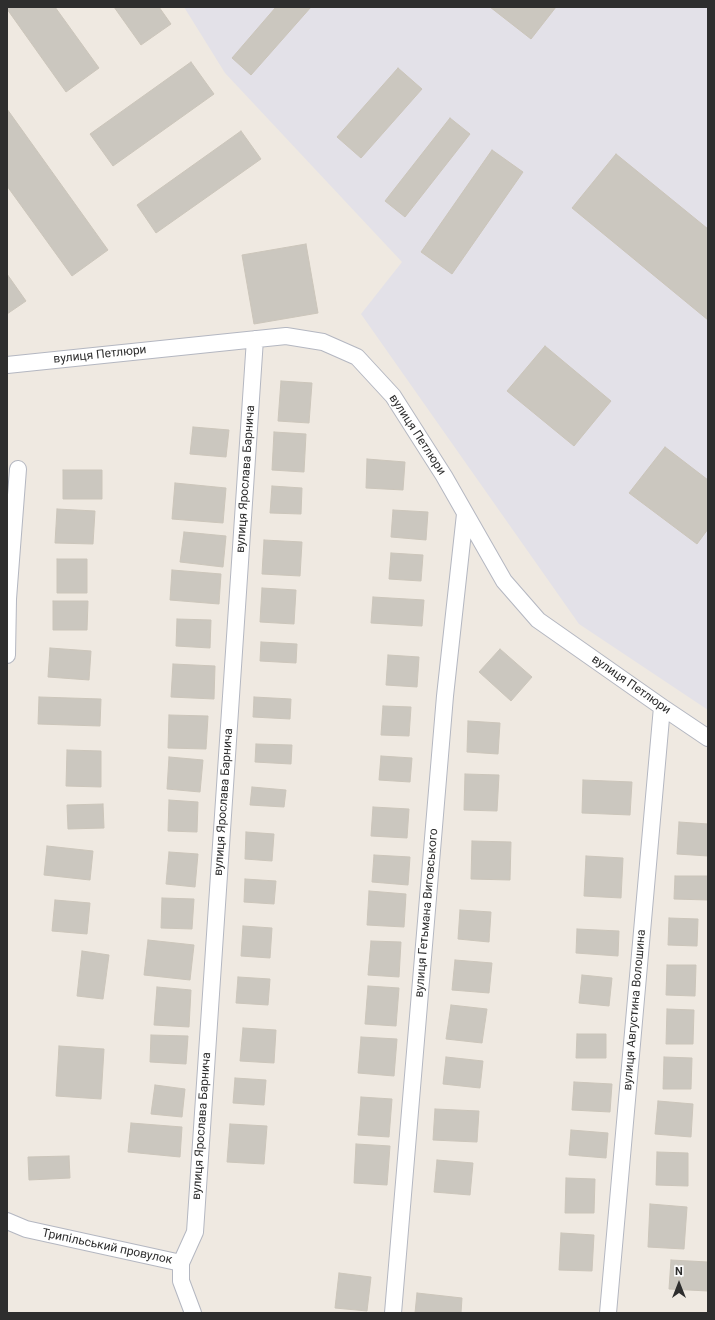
<!DOCTYPE html>
<html>
<head>
<meta charset="utf-8">
<style>
	body { margin:0 }
	#map { position:relative; width:715px; height:1320px; overflow:hidden; background:#efe9e1; font-family:Roboto,sans-serif }
	canvas { display:block }
	.frame { position:absolute; inset:0; border:8px solid #2e2e2e; pointer-events:none }
	.north { position:absolute; left:659px; top:1264px; width:40px; height:40px; -webkit-text-stroke:3px #fff; paint-order:stroke; rotate:0deg; font-size:11px; font-weight:700; line-height:16px; text-align:center; color:#2e2e2e }
	.north::after { content:''; display:block; margin:auto; width:14px; height:18px; background:#2e2e2e; clip-path:polygon(50% 0,100% 100%,50% 72%,0 100%) }
</style>
</head>
<body>
<div id="map">
<canvas width="715" height="1320"></canvas>
<div class="frame"></div>
<div class="north">N</div>
</div>
<script>
const g = document.querySelector('canvas').getContext('2d');
g.lineJoin = 'round';
function fill(path, color) { g.fillStyle = color; g.fill(path, 'evenodd'); }
const shape = rows => new Path2D(rows.map(r => 'M' + r).join(''));
function stroke(path, color, width, dash) { g.strokeStyle = color; g.lineWidth = width; g.lineCap = dash ? 'butt' : 'round'; g.setLineDash(dash || []); g.stroke(path); }
function label(font, color, halo, rows, align = 'center') {
  g.font = font + ' Roboto,sans-serif'; g.lineWidth = 3; g.setLineDash([]); g.textBaseline = 'middle'; g.strokeStyle = halo; g.fillStyle = color; for (const [text, x, y, turn = 0] of rows) {
    g.save(); g.translate(x, y); g.rotate((+turn || 0) * Math.PI / 180); g.textAlign = isNaN(turn) ? turn : align; if (halo) g.strokeText(text, 0, 0); g.fillText(text, 0, 0); g.restore();
  }
}
fill(shape([
	[184,7,708,7,708,710,579,624,361,314,402,262,225,73]
]), '#e3e1e8');
const building = shape([
	[7,7,55,7,99,68,66,92,7,9,7,7],
	[114,7,159,7,171,24,141,45,114,7],
	[276,7,311,7,251,75,232,58,276,7],
	[490,7,556,7,531,39,490,7],
	[191,62,214,94,113,166,90,134,191,62],
	[398,68,422,89,361,158,337,137,398,68],
	[7,109,108,250,72,276,7,186,7,109],
	[450,118,470,134,405,217,385,201,450,118],
	[241,131,261,159,156,233,137,205,241,131],
	[492,150,523,172,452,274,421,252,492,150],
	[616,154,708,229,708,320,572,208,616,154],
	[306,244,318,313,254,324,242,255,306,244],
	[7,274,26,301,7,314,7,274],
	[545,346,611,401,574,446,507,391,545,346],
	[281,381,312,383,309,423,278,421,281,381],
	[193,427,229,430,226,457,190,454,193,427],
	[274,432,306,434,304,472,272,470,274,432],
	[665,447,708,480,708,529,697,544,629,493,665,447],
	[367,459,405,462,403,490,366,488,367,459],
	[63,470,102,470,102,499,63,499,63,470],
	[175,483,226,488,223,523,172,519,175,483],
	[272,486,302,488,301,514,270,513,272,486],
	[57,509,95,511,93,544,55,543,57,509],
	[393,510,428,512,426,540,391,537,393,510],
	[184,532,226,536,223,567,180,562,184,532],
	[264,540,302,542,300,576,262,574,264,540],
	[391,553,423,555,421,581,389,579,391,553],
	[57,559,87,559,87,593,57,593,57,559],
	[172,570,221,574,219,604,170,600,172,570],
	[262,588,296,590,294,624,260,622,262,588],
	[373,597,424,600,422,626,371,623,373,597],
	[53,601,88,601,87,630,53,630,53,601],
	[177,619,211,620,210,648,176,646,177,619],
	[261,642,297,644,296,663,260,661,261,642],
	[50,648,91,651,89,680,48,677,50,648],
	[500,649,532,677,511,701,479,672,500,649],
	[388,655,419,657,417,687,386,685,388,655],
	[173,664,215,666,214,699,171,697,173,664],
	[39,697,101,699,100,726,38,724,39,697],
	[254,697,291,699,290,719,253,717,254,697],
	[383,706,411,707,409,736,381,735,383,706],
	[169,715,208,716,206,749,168,748,169,715],
	[468,721,500,723,498,754,467,752,468,721],
	[256,744,292,745,291,764,255,762,256,744],
	[67,750,101,751,101,787,66,786,67,750],
	[381,756,412,758,410,782,379,780,381,756],
	[169,757,203,760,200,792,167,789,169,757],
	[465,774,499,775,497,811,464,810,465,774],
	[583,780,632,782,630,815,582,813,583,780],
	[252,787,286,790,284,807,250,805,252,787],
	[169,800,198,802,197,832,168,831,169,800],
	[103,804,104,828,68,829,67,805,103,804],
	[373,807,409,809,407,838,371,836,373,807],
	[679,822,708,824,708,856,677,854,679,822],
	[246,832,274,834,272,861,245,859,246,832],
	[472,841,511,842,510,880,471,879,472,841],
	[47,846,93,851,90,880,44,875,47,846],
	[169,852,198,854,195,887,166,884,169,852],
	[374,855,410,857,408,885,372,882,374,855],
	[586,856,623,858,621,898,584,896,586,856],
	[675,876,708,876,708,900,674,899,675,876],
	[245,879,276,881,274,904,244,902,245,879],
	[369,891,406,894,404,927,367,925,369,891],
	[162,898,194,899,192,929,161,928,162,898],
	[55,900,90,903,87,934,52,931,55,900],
	[460,910,491,912,489,942,458,939,460,910],
	[669,918,698,919,697,946,668,945,669,918],
	[243,926,272,928,270,958,241,956,243,926],
	[577,929,619,931,618,956,576,953,577,929],
	[148,940,194,945,190,980,144,975,148,940],
	[371,941,401,942,399,977,368,975,371,941],
	[82,951,109,955,103,999,77,996,82,951],
	[455,960,492,963,489,993,452,990,455,960],
	[667,965,696,965,695,996,666,995,667,965],
	[582,975,612,978,609,1006,579,1003,582,975],
	[238,977,270,979,268,1005,236,1003,238,977],
	[368,986,399,988,396,1026,365,1024,368,986],
	[157,987,191,990,189,1027,154,1025,157,987],
	[451,1005,487,1009,482,1043,446,1039,451,1005],
	[667,1009,694,1010,693,1044,666,1044,667,1009],
	[243,1028,276,1030,274,1063,240,1061,243,1028],
	[577,1034,606,1034,606,1058,576,1058,577,1034],
	[151,1035,188,1036,186,1064,150,1062,151,1035],
	[361,1037,397,1039,394,1076,358,1073,361,1037],
	[59,1046,104,1049,101,1099,56,1096,59,1046],
	[446,1057,483,1061,480,1088,443,1084,446,1057],
	[664,1057,692,1058,691,1089,663,1089,664,1057],
	[235,1078,266,1080,264,1105,233,1103,235,1078],
	[574,1082,612,1084,610,1112,572,1110,574,1082],
	[155,1085,185,1089,182,1117,151,1114,155,1085],
	[361,1097,392,1099,389,1137,358,1135,361,1097],
	[658,1101,693,1104,691,1137,655,1134,658,1101],
	[435,1109,479,1111,477,1142,433,1140,435,1109],
	[131,1123,182,1127,180,1157,128,1152,131,1123],
	[230,1124,267,1126,264,1164,227,1162,230,1124],
	[571,1130,608,1133,606,1158,569,1155,571,1130],
	[356,1144,390,1146,387,1185,354,1183,356,1144],
	[657,1152,688,1153,688,1186,656,1185,657,1152],
	[69,1156,70,1178,29,1180,28,1157,69,1156],
	[437,1160,473,1163,470,1195,434,1192,437,1160],
	[566,1178,595,1179,594,1213,565,1213,566,1178],
	[650,1204,687,1207,684,1249,648,1247,650,1204],
	[561,1233,594,1235,592,1271,559,1270,561,1233],
	[671,1260,708,1262,708,1291,669,1289,671,1260],
	[339,1273,371,1277,367,1311,335,1308,339,1273],
	[417,1293,462,1298,461,1313,415,1313,417,1293]
]);
fill(building, '#cbc7bf');
stroke(building, '#cbc5ba', 1);
const minor = shape([
	[7,365,286,336,323,342,357,357,393,396,444,476,504,581,538,620,662,707,708,738],
	[7,655,8,599,18,469],
	[7,1221,26,1229,181,1263,181,1281,193,1313],
	[181,1263,195,1232,255,339],
	[393,1313,445,696,465,514],
	[608,1313,662,707]
]);
stroke(minor, '#b4b7c1', 18);
stroke(minor, '#fff', 16);
label('12px', '#2e2e2e', '#fff', [
	["вулиця Петлюри",100,355,-6],
	["вулиця Петлюри",417,435,57],
	["вулиця Ярослава Барнича",246,479,-86],
	["вулиця Петлюри",631,685,35],
	["вулиця Ярослава Барнича",224,802,-86],
	["вулиця Гетьмана Виговського",427,913,-85],
	["вулиця Августина Волошина",635,1010,-85],
	["вулиця Ярослава Барнича",202,1126,-86],
	["Трипільський провулок",107,1247,12]
]);
</script>
</body>
</html>
